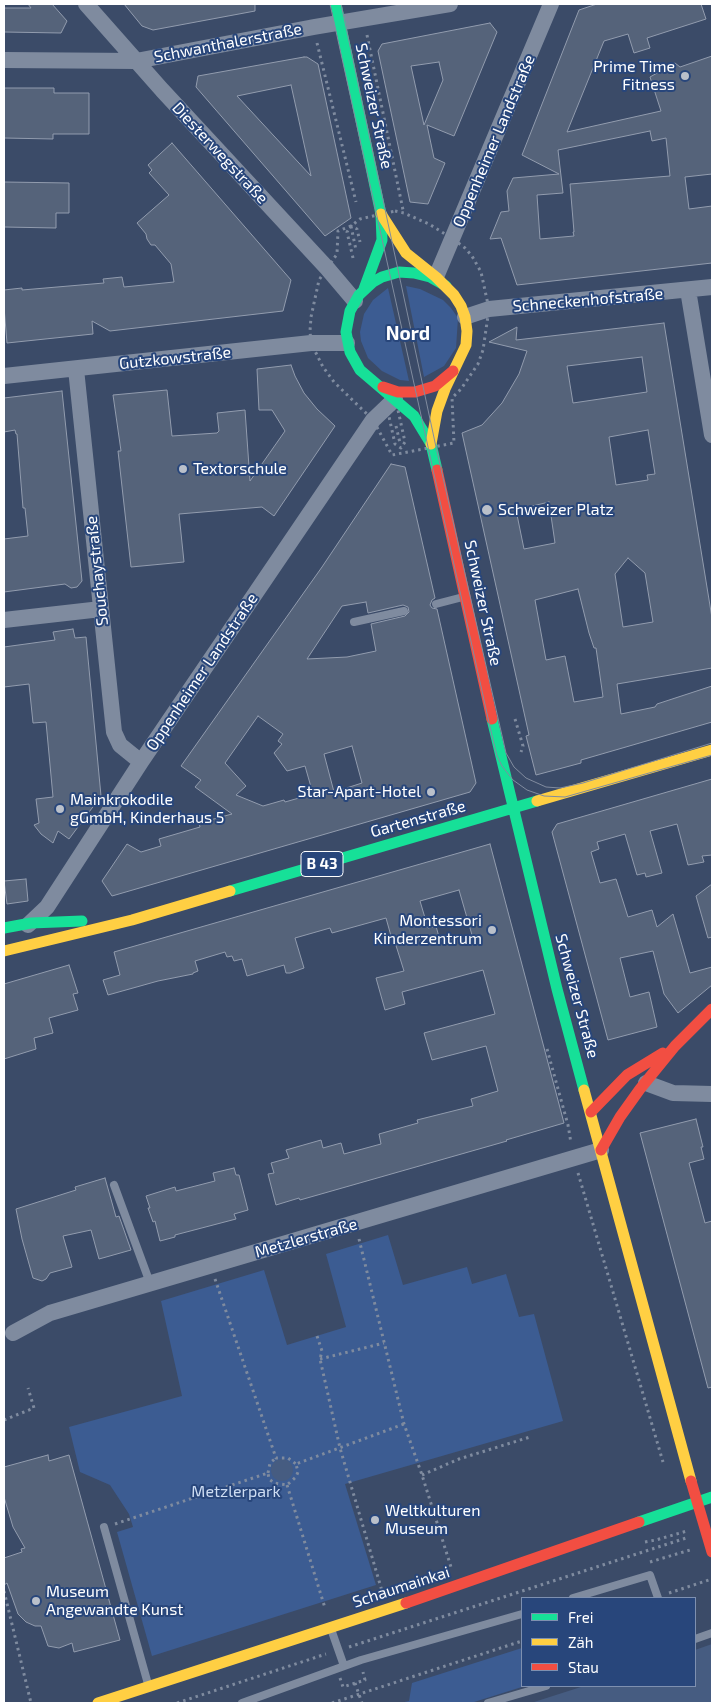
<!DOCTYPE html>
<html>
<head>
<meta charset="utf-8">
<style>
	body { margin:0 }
	#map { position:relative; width:716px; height:1707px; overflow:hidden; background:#3b4b68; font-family:"Exo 2",sans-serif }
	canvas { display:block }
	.frame { position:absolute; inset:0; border:5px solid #fff; pointer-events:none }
	.legend { position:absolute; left:521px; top:1597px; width:175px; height:90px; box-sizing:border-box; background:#28467b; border:1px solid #7e90b0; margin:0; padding:6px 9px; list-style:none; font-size:15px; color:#fff }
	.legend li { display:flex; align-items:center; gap:10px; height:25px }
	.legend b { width:25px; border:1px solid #7e90b0 }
</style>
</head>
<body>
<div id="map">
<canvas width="716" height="1707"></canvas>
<div class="frame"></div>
<ul class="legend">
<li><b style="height:6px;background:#16e098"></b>Frei</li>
<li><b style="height:6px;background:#ffcf43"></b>Zäh</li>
<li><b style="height:6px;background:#f24e42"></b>Stau</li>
</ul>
</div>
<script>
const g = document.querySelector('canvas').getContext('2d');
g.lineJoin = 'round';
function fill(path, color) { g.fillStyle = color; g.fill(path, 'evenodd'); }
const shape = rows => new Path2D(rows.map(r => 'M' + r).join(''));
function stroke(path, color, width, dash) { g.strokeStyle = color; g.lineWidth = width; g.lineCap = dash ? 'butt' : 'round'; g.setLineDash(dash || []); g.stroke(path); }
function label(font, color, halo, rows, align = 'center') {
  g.font = font + ' "Exo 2",sans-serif'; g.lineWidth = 4; g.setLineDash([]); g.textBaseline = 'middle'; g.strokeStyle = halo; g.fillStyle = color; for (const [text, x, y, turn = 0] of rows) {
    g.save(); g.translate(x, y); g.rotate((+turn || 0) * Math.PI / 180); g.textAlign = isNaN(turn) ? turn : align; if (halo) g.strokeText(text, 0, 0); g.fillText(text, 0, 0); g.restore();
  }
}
fill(shape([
	[406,286,420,289,443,300,451,308,458,318,456,348,444,366,424,377],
	[388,288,409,381,400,380,382,371,368,358,361,341,360,332,364,314,373,300],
	[388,1235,403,1285,467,1267,472,1284,506,1274,519,1317,534,1314,563,1421,345,1484,376,1585,152,1656,117,1532,133,1527,129,1514,110,1485,80,1472,69,1427,182,1396,161,1301,264,1270,287,1345,346,1327,326,1254],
	[522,1648,522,1686,525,1686,471,1703,400,1703,409,1701,412,1683]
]), '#3c5c92');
fill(shape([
	'271 1470a11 11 0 1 1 22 0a11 11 0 1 1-22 0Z',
	[712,1644,712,1703,531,1703,584,1686,695,1686,695,1650]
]), '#465c81');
const building = shape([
	[28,4,52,4,67,21,61,33,4,32,4,8,31,8,28,4],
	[124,4,255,4,255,11,153,30,142,26,124,4],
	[597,4,701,4,706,19,647,38,650,48,634,53,628,34,604,41,567,132,661,111,650,77,675,63,680,67,712,56,712,174,685,177,689,209,712,206,712,263,517,285,501,238,490,239,501,212,509,211,507,191,513,178,559,174,522,155,579,10,597,4],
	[650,131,652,141,666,138,670,176,570,184,574,232,573,232,574,236,540,239,537,195,563,193,558,150,650,131],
	[490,23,497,32,454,136,427,125,434,158,445,163,428,204,410,202,378,51,382,44,490,23],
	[439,62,443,80,424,125,411,66,439,62],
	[304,57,307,57,318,64,351,218,325,236,196,87,198,76,304,57],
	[291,85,297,112,311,176,237,96,291,85],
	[4,88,54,88,54,93,89,93,89,134,53,134,53,139,4,138,4,88],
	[172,143,291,280,283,311,110,331,92,321,93,334,7,343,4,307,4,290,22,288,22,290,104,283,103,279,122,277,124,287,174,282,171,264,155,245,151,245,147,239,146,234,137,223,169,195,149,173,152,170,148,165,172,143],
	[4,182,69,183,69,213,56,213,56,228,4,227,4,182],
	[664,323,712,618,712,668,617,684,621,714,655,707,657,704,712,686,712,722,581,760,581,763,536,775,526,736,529,735,462,433,482,425,502,403,519,374,527,351,489,342,517,327,516,340,664,323],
	[642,357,647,392,573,403,567,366,642,357],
	[648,430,655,474,647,475,648,480,616,485,609,437,648,430],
	[549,502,555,543,524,549,516,510,549,502],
	[628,558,645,573,653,622,623,627,615,574,628,558],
	[578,589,589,633,594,648,596,648,603,697,574,702,565,656,546,660,535,600,578,589],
	[291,365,295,376,304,393,317,409,335,426,274,516,262,507,179,514,184,562,131,567,118,451,121,451,113,395,167,390,172,436,217,433,219,431,217,413,245,410,250,481,285,431,272,410,259,410,257,369,291,365],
	[62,391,82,581,77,587,71,588,65,584,4,592,4,539,28,536,25,508,23,508,17,434,16,434,15,430,4,432,4,398,62,391],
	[391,464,405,467,435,598,432,600,430,605,432,608,437,609,476,783,470,792,112,896,102,881,127,844,141,852,161,846,159,839,200,827,199,823,232,814,195,787,201,780,181,766,322,567,391,464],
	[366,602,368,613,403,605,408,607,409,612,405,616,371,624,376,651,347,657,307,659,342,606,366,602],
	[258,716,283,734,278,741,282,744,274,753,287,771,305,766,313,794,285,802,284,800,263,806,236,795,246,786,225,763,258,716],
	[352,746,362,783,334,792,324,754,352,746],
	[73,629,75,638,86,637,101,796,69,839,58,831,53,843,41,834,34,825,39,823,36,799,53,797,46,722,33,723,29,684,4,687,4,647,55,640,53,632,73,629],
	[712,779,712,855,702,856,704,862,688,865,677,824,650,831,662,873,646,877,645,873,637,875,625,834,597,842,599,849,591,852,600,883,616,879,628,917,652,910,657,927,673,914,690,973,712,967,712,985,678,1013,664,994,653,951,620,958,630,997,649,992,657,1027,608,1040,552,832,557,824,712,779],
	[490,844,564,1123,506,1140,507,1141,300,1200,299,1198,276,1205,268,1174,274,1173,271,1163,289,1158,286,1150,321,1140,323,1148,341,1143,344,1154,381,1144,379,1134,418,1123,417,1120,473,1106,471,1099,498,1091,486,1046,432,1060,424,1033,495,1014,483,970,402,992,405,1004,385,1010,376,978,404,971,393,936,391,936,386,918,332,933,330,928,295,938,304,968,290,973,286,973,284,965,247,976,242,959,234,961,232,956,227,957,225,952,195,961,198,971,193,973,193,974,158,981,108,995,103,980,120,975,114,952,490,844],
	[459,890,472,935,440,941,436,926,428,928,420,901,459,890],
	[26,879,28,901,7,904,4,881,26,879],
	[712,884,712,937,708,938,696,896,712,884],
	[69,965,78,993,73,994,78,1010,49,1018,53,1033,34,1038,36,1049,4,1059,4,984,69,965],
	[696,1119,703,1147,701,1147,704,1159,689,1163,705,1223,712,1221,712,1387,708,1388,640,1133,696,1119],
	[234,1168,236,1175,239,1175,248,1210,234,1214,236,1219,175,1235,175,1237,160,1241,155,1221,153,1222,148,1208,150,1208,146,1196,175,1187,176,1191,215,1181,213,1173,234,1168],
	[105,1178,116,1217,119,1216,131,1250,99,1259,91,1230,63,1236,72,1267,50,1273,46,1279,42,1281,33,1278,22,1239,16,1209,76,1190,75,1187,105,1178],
	[48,1455,49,1461,69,1455,120,1640,74,1652,72,1643,59,1648,48,1646,41,1626,35,1626,26,1622,18,1614,7,1583,4,1585,4,1558,22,1552,21,1549,25,1548,13,1527,4,1497,4,1467,48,1455]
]);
fill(building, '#55637a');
stroke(building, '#929cae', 1);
stroke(shape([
	[367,35,403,210],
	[317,43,356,202],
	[395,211,404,213,429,224,453,239,465,248,472,256,481,272,489,309,483,350,478,364,461,389,452,398,454,443,392,455,373,420,334,382,323,367,311,343,310,331,311,317,319,280,337,254,338,231,351,226,360,219,395,211],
	[351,226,356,250],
	[353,258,347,232,351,226,357,229,360,242],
	[392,409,398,410,405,442,401,448,395,444,388,412,392,409],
	[396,426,400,443],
	[515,719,523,746,521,752],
	[547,1049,568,1125,571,1143],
	[578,1173,663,1462],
	[359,1239,404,1424,422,1475,451,1567],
	[215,1279,276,1458,288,1458,296,1464],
	[317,1336,322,1351,320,1359,340,1448,382,1591],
	[320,1359,384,1343],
	[4,1420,34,1408,28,1388],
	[268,1473,270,1463,276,1458],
	[422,1475,459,1459,530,1437],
	[287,1485,325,1608],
	[115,1524,268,1473,269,1479,274,1483,287,1485,296,1477,298,1472,296,1464,404,1424],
	[645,1542,656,1540,687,1531],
	[650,1562,690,1550],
	[4,1591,31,1703],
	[669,1593,712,1579],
	[349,1647,686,1538],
	[340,1678,343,1687,365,1680,363,1672],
	[355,1683,362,1703],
	[177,1703,326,1654],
	[332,1703,522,1641]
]), '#7f8b9f', 3, [2.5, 4]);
stroke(shape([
	[436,604,463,597],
	[354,622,404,611],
	[114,1185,150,1283],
	[104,1527,148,1684],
	[573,1598,650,1575,658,1598],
	[331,1629,344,1666],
	[695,1639,712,1633],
	[242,1703,361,1660,522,1614],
	[488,1703,546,1686]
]), '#7f8b9f', 8);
stroke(shape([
	[86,4,162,90,327,268,355,301],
	[4,60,136,61,314,27,450,4],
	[436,277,551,4],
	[688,290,712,435],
	[465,317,489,309,712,287],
	[76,369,114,732,120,745,141,762],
	[4,376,311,343,347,343],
	[4,620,101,609],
	[28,925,47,907,141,762,373,420,395,399],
	[646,1083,673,1093,712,1094],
	[13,1333,50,1313,601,1150]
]), '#7f8b9f', 16);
stroke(shape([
	[336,4,381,214,382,240,364,289],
	[437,470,431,444,414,416,360,370,350,352,346,332,350,311,359,295,373,282,382,277,399,272,414,273,430,277,446,286],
	[492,719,557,989,584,1090],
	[230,891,537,801],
	[4,928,31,923,82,921],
	[639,1522,712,1497]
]), '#16e098', 11);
stroke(shape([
	[381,214,406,253,436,277,454,295,461,306,465,317,467,331,466,345,445,389,437,411,431,444],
	[537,801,712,750],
	[4,951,132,920,230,891],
	[584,1090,691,1481],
	[98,1703,406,1603]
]), '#ffcf43', 11);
stroke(shape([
	[383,387,398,392,415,392,435,386,453,371],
	[437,470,492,719],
	[591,1112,627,1075,663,1053],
	[601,1150,620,1117,640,1089,675,1046,712,1009],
	[691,1481,712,1552],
	[406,1603,639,1522]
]), '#f24e42', 11);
stroke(shape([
	[330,4,490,727,497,756,502,766,513,780,527,790,544,796,565,797,712,755],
	[341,4,436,447,506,753,514,767,526,778,546,787,560,788,583,783,712,743]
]), '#818c9f', 1);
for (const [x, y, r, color] of [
	[685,76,5,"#bac0ca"],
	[183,469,5,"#bac0ca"],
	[487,510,6,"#bac0ca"],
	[431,792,5,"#bac0ca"],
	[60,809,5,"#bac0ca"],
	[492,930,5,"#bac0ca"],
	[375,1520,5,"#bac0ca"],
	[36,1601,5,"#bac0ca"]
]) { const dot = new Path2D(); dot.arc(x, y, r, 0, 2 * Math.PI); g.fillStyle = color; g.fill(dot); stroke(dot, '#28467b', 2); }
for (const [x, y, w] of [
	[322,864,42]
]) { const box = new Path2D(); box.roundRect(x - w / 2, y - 12.5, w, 25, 4); g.fillStyle = '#28467b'; g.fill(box); stroke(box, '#fff', 1); }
label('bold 15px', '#fff', null, [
	["B 43",322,864]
]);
label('16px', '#fff', '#28467b', [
	["Schwanthalerstraße",228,43,-11],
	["Schweizer Straße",374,106,78],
	["Oppenheimer Landstraße",494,141,-67],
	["Diesterwegstraße",220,153,47],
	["Schneckenhofstraße",588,300,-5],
	["Gutzkowstraße",175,358,-6],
	["Souchaystraße",97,571,-96],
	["Schweizer Straße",483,603,78],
	["Oppenheimer Landstraße",202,672,-56],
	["Gartenstraße",418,819,-16],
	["Schweizer Straße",577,996,75],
	["Metzlerstraße",306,1238,-16],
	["Schaumainkai",401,1587,-18]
]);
label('16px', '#fff', '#28467b', [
	["Prime Time",675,67,"right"],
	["Fitness",675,85,"right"],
	["Textorschule",193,469],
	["Schweizer Platz",498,510],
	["Star-Apart-Hotel",421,792,"right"],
	["Mainkrokodile",70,800],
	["gGmbH, Kinderhaus 5",70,818],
	["Montessori",482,921,"right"],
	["Kinderzentrum",482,939,"right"],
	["Weltkulturen",385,1511],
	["Museum",385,1529],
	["Museum",46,1592],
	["Angewandte Kunst",46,1610]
], 'left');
label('16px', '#ceddf3', '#28467b', [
	["Metzlerpark",236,1492]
]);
label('bold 19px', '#fff', '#28467b', [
	["Nord",408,334]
]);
</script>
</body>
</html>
